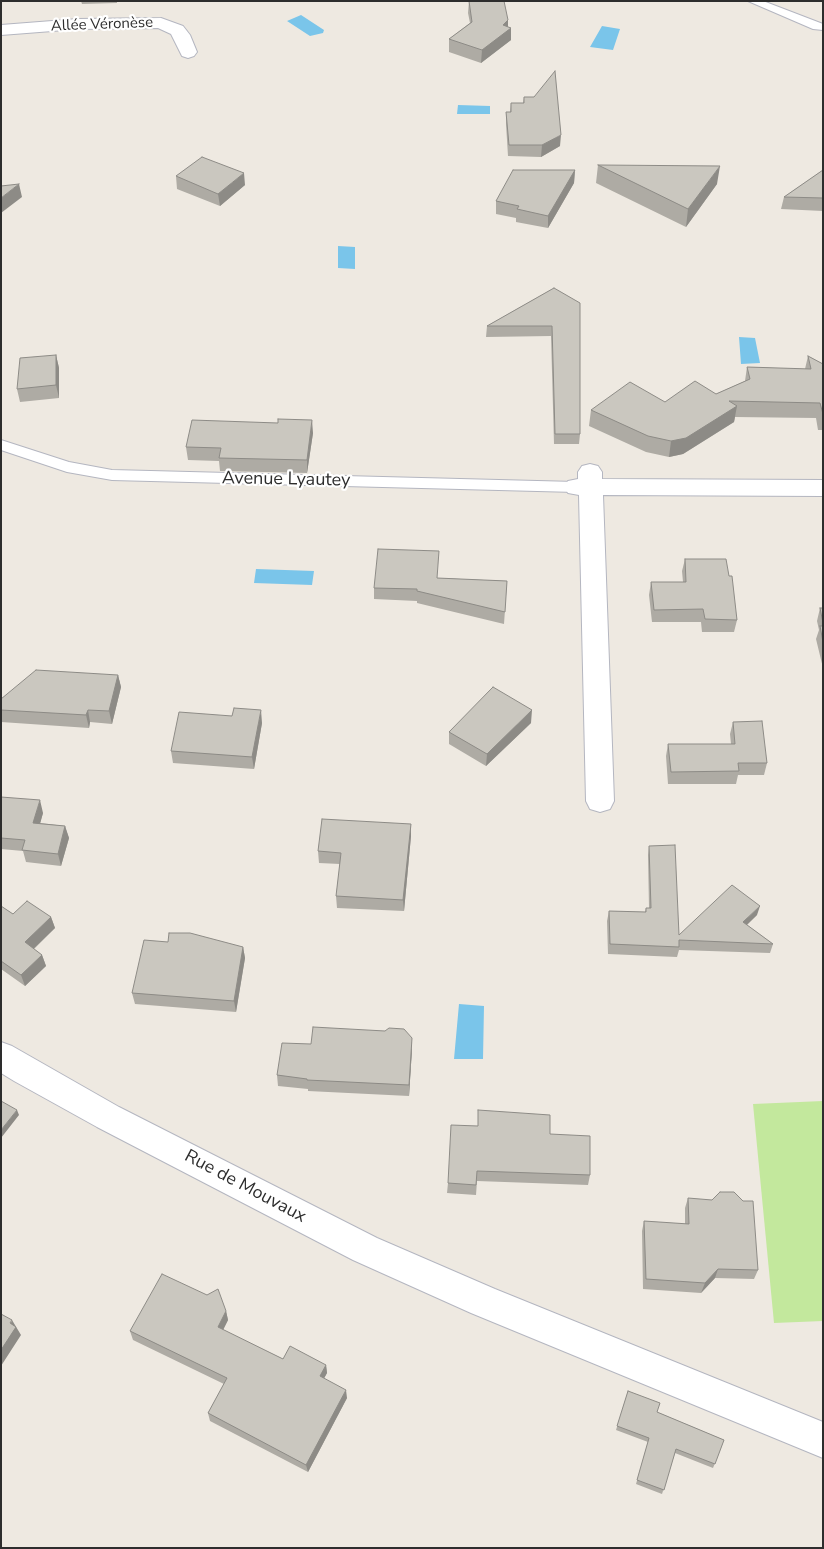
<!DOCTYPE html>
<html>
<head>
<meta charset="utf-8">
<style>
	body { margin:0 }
	#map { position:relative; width:824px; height:1549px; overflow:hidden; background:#eee9e1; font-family:"Nunito Sans",sans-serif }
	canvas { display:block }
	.frame { position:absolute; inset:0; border:2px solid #2d2d2d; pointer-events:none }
</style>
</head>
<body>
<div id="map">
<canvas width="824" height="1549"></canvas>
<div class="frame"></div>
</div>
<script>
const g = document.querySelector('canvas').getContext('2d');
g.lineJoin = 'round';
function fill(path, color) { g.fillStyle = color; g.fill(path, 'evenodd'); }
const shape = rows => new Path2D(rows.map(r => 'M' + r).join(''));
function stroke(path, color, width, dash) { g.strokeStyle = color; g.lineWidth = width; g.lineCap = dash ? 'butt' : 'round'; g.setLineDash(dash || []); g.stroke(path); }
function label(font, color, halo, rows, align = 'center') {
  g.font = font + ' "Nunito Sans",sans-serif'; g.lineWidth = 4.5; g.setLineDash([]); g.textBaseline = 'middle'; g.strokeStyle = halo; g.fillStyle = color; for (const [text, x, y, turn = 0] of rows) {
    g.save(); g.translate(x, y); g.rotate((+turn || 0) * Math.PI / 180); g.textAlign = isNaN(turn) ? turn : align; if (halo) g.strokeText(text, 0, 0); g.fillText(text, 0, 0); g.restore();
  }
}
fill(shape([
	[823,1101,823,1321,774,1323,753,1104]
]), '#c3e89d');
fill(shape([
	[301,15,324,30,323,33,310,36,287,21],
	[602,26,620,29,613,50,590,47],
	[458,105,490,106,490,114,457,114],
	[338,246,355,247,355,269,338,268],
	[739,337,755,338,760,363,741,364],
	[256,569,314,571,312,585,254,583],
	[459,1004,484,1006,483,1059,454,1059]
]), '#7ac5ea');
const lane = shape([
	[748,1,763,1,823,24,823,30,813,29,748,1],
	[1,440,69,462,112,470,576,482,581,483,584,487,581,491,576,492,112,480,67,472,1,450,1,440]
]);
const street = shape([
	[161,18,183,26,190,35,197,52,194,56,188,58,182,56,171,34,158,28,78,29,1,35,1,25,78,19,161,18],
	[590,464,598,466,602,472,602,479,823,480,823,496,603,495,614,801,610,809,600,812,590,809,586,801,579,495,568,493,564,487,568,481,578,479,578,472,582,466,590,464]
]);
const secondary = shape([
	[1,1042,12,1046,119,1107,377,1238,495,1289,823,1422,823,1458,471,1313,353,1260,97,1127,14,1081,1,1073,1,1042]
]);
stroke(lane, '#b4b6c0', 2);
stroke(street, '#b4b6c0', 2);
stroke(secondary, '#b4b6c0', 2);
fill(lane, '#fff');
fill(street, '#fff');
fill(secondary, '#fff');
fill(shape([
	[81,1,117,1,117,3,82,4],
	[469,1,508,27,511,28,511,40,481,63,449,52,449,39,470,23,468,13],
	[524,97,560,146,541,157,508,156,506,124,506,112,510,112,511,103,523,103],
	[598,165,717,184,686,227,596,183],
	[575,170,574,183,548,228,516,222,516,218,496,214,496,201],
	[823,170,823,211,781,209,784,197],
	[176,176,245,185,220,206,177,189],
	[554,288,580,434,579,444,554,444,551,336,486,337,487,326],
	[56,355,59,368,59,398,20,402,17,389],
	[808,356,823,364,823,430,818,430,816,418,735,417,734,422,683,454,669,457,646,452,589,426,591,410,665,402,716,394,745,381,747,367,805,369],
	[313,433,307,473,220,471,219,461,188,460,186,447],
	[685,559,729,576,737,620,734,632,702,632,701,622,652,622,649,595,651,582,683,582,682,571],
	[438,578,507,581,504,624,417,603,417,601,374,599,374,588],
	[820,608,823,608,823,668,816,639,819,630,817,621],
	[118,675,121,687,112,724,90,722,89,728,1,722,1,699],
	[733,722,767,763,764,775,738,775,736,784,668,784,666,756,668,744,731,744,730,734],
	[262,723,254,769,173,763,171,751],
	[531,723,486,766,449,744,449,732],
	[1,797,43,813,40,823,65,826,69,838,61,866,26,862,23,851,1,849],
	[411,824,411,836,404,911,337,908,336,896,340,864,319,863,318,851],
	[649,846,679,935,757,915,747,925,773,944,770,953,679,950,677,957,608,954,607,921,609,911,645,912,646,908,649,908,648,855],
	[1,906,13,914,51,917,55,928,34,949,42,955,46,966,25,986,1,969],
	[168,942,243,947,245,958,236,1012,135,1004,132,993],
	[412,1049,409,1096,308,1091,308,1089,278,1086,277,1075],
	[550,1134,590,1175,588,1185,477,1181,476,1195,447,1193,448,1183],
	[688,1198,758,1270,754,1279,715,1278,701,1293,643,1289,642,1231,644,1221,685,1224,685,1208],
	[226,1311,228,1320,223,1330,283,1359,326,1365,327,1373,324,1378,347,1398,308,1472,210,1421,208,1413,224,1384,133,1340,130,1331],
	[628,1391,657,1412,724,1440,713,1468,675,1453,662,1494,636,1484,648,1442,616,1430]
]), '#aeaba4');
fill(shape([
	[508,20,508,30,511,28,511,40,481,63,482,50,503,25],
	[561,135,560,146,541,157,542,145],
	[720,166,717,184,686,227,688,209],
	[575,170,574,183,548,228,548,216],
	[244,173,245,185,220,206,218,194],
	[19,184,22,197,1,213,1,198],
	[56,355,59,368,59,398,56,385],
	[737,406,734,422,683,454,669,457,671,441],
	[312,420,313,433,307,473,307,460],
	[118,675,121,687,112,724,109,711],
	[88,710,90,722,89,728,86,715],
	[261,710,262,723,254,769,252,757],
	[532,710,531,723,486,766,487,754],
	[40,800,43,813,37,835,33,823],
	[411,824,411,836,404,911,403,900],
	[65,826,69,838,61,866,58,854],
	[760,906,757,915,740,931,743,922],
	[51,917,55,928,28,954,25,942],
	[243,947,245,958,236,1012,234,1001],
	[42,955,46,966,25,986,21,975],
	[412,1038,412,1049,409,1096,409,1085],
	[17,1110,19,1115,1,1138,1,1130],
	[718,1269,715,1278,701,1293,705,1283],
	[226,1311,228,1320,220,1336,218,1327],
	[12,1320,21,1335,1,1366,1,1350],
	[326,1365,327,1373,321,1384,320,1376],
	[346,1390,347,1398,308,1472,306,1465]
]), '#8d8b86');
const building = shape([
	[469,1,504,1,508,20,503,25,511,28,482,50,449,39,472,22,469,1],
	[555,71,561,135,542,145,509,145,506,112,511,112,511,103,524,103,524,97,534,97,555,71],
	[202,157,244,173,218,194,176,176,202,157],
	[598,165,720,166,688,209,598,165],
	[513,170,575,170,548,216,517,209,519,206,496,201,513,170],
	[823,170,823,198,784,197,823,170],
	[19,184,1,198,1,186,19,184],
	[554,288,580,303,580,434,555,434,552,326,487,326,554,288],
	[56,355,56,385,17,389,20,358,56,355],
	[808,356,823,364,823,414,820,403,729,401,737,406,686,438,671,441,648,436,591,410,630,382,665,402,695,381,716,394,750,379,747,367,811,369,808,356],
	[278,419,312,420,307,460,219,458,221,448,186,447,192,420,278,423,278,419],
	[378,549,439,551,437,578,507,581,505,612,417,591,417,589,374,588,378,549],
	[685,559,726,559,729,576,732,576,737,620,705,619,703,609,654,610,651,582,686,582,685,559],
	[820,608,823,608,823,623,820,608],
	[820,626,823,626,823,642,820,626],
	[36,670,118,675,109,711,88,710,86,715,1,710,1,699,36,670],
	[493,687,532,710,487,754,449,732,493,687],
	[234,708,261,710,252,757,171,751,179,712,232,716,234,708],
	[762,721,767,763,738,763,739,771,671,772,668,744,735,744,733,722,762,721],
	[1,797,40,800,33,823,65,826,58,854,22,850,25,840,1,838,1,797],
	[322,819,411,824,403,900,336,896,341,853,318,851,322,819],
	[675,845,679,935,732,885,760,906,743,922,773,944,679,940,679,947,610,944,609,911,646,912,646,908,651,908,649,846,675,845],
	[27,901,51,917,25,942,42,955,21,975,1,961,1,906,13,914,27,901],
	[169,933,190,933,243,947,234,1001,132,993,144,940,168,942,169,933],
	[313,1027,385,1031,389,1028,404,1029,412,1038,409,1085,307,1080,307,1079,277,1075,282,1043,311,1044,313,1027],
	[1,1101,17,1110,1,1130,1,1101],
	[478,1110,550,1115,550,1134,590,1136,590,1175,477,1171,476,1185,448,1183,451,1125,478,1126,478,1110],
	[720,1192,734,1192,743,1201,753,1201,758,1270,718,1269,705,1283,646,1279,644,1221,689,1224,688,1198,712,1200,720,1192],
	[162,1274,207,1295,218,1289,226,1311,218,1327,283,1359,290,1346,326,1365,320,1376,346,1390,306,1465,208,1413,227,1378,130,1331,162,1274],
	[1,1314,12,1320,10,1323,16,1327,1,1350,1,1314],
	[628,1391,660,1403,657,1412,724,1440,715,1464,676,1449,664,1490,637,1480,649,1438,617,1426,628,1391]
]);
fill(building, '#cac7bf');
stroke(building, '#8d8b86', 1);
label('15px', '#2d2d2d', '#fff', [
	["Allée Véronèse",102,25,-2]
]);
label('18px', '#2d2d2d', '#fff', [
	["Avenue Lyautey",286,480,1],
	["Rue de Mouvaux",245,1187,28]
]);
</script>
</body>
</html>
